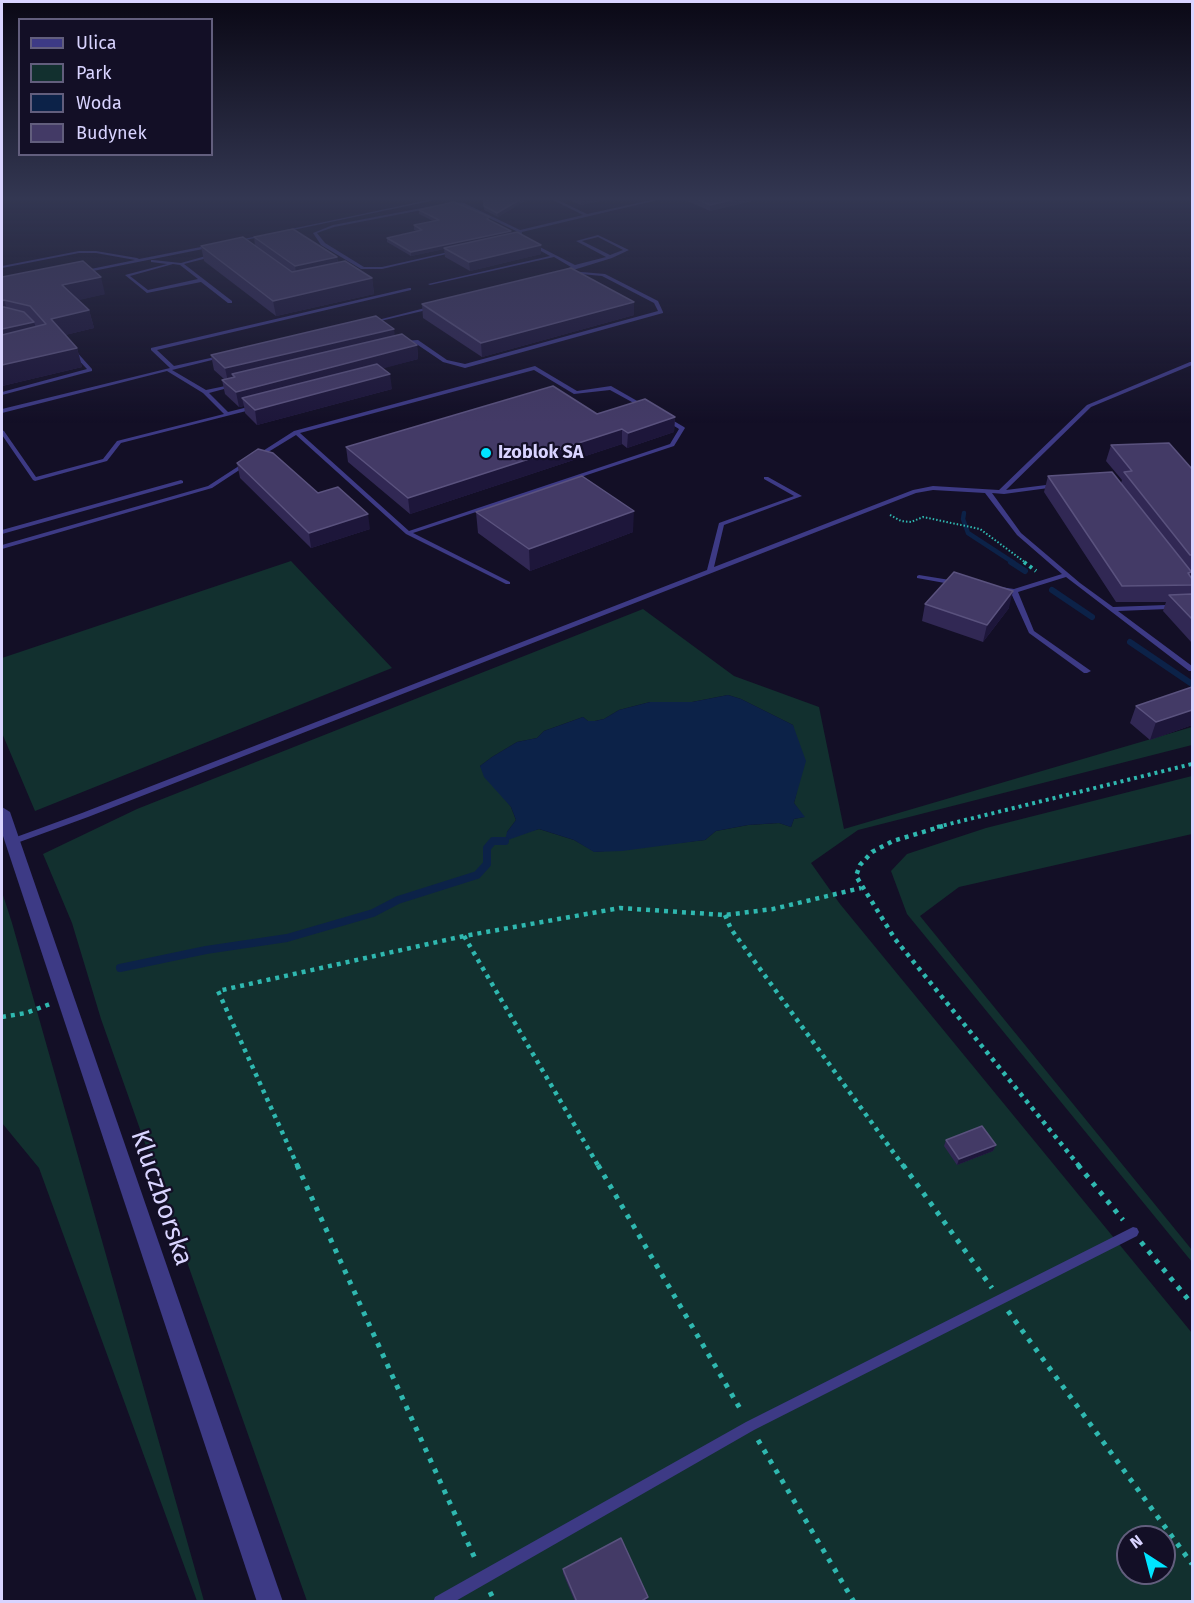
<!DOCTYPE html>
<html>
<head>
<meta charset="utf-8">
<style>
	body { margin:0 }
	#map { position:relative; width:1194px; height:1603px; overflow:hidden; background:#130f26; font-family:"Fira Sans",sans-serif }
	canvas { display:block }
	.frame { position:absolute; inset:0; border:3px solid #d9d4ff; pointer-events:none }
	.legend { position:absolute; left:18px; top:18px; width:195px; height:138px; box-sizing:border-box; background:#130f26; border:2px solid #625e7d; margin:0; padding:8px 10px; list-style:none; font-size:18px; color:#d9d4ff }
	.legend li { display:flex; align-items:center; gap:12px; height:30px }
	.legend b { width:30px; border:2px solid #625e7d }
	.north { position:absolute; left:1116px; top:1525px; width:60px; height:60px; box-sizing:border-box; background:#130f26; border:2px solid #625e7d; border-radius:50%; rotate:324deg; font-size:16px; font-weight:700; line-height:24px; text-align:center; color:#d9d4ff }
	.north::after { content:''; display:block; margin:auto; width:21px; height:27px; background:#00e5ff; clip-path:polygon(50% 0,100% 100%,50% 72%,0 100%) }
</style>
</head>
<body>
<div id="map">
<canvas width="1194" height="1603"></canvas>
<div class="frame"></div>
<ul class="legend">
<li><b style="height:8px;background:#3d3a85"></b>Ulica</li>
<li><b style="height:16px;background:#12302f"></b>Park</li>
<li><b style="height:16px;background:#0c2248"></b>Woda</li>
<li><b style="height:16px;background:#433a66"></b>Budynek</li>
</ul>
<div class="north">N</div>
</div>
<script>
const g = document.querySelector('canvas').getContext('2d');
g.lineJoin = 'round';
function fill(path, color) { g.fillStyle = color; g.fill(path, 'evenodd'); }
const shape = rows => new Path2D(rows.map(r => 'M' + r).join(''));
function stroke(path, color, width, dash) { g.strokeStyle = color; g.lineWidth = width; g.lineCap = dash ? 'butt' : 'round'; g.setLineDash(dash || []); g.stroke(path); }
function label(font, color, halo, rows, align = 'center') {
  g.font = font + ' "Fira Sans",sans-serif'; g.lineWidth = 4.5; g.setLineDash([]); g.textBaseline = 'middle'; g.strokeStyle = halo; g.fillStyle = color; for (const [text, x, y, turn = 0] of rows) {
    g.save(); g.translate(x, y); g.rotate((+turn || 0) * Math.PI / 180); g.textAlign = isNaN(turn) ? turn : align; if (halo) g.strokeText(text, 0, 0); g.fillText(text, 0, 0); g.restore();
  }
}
fill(shape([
	[291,561,392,668,35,811,2,733,2,658],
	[643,609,734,676,819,707,844,829,1192,727,1192,745,858,830,811,863,840,904,1192,1333,1192,1601,307,1601,101,1019,72,923,43,854,137,809],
	[728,695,741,699,793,725,797,791,794,803,804,817,794,819,791,827,779,823,748,825,716,831,705,840,595,852,574,840,539,829,524,833,507,832,516,820,511,807,480,766,492,757,517,742,537,738,544,731,583,717,588,721,595,721,604,719,619,710,650,702,692,702],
	[1128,1537,1164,1537,1164,1573,1128,1573],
	[1192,776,1192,834,959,887,920,916,1192,1250,1192,1262,907,914,891,871,907,854,986,828],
	[2,892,12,923,204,1601,197,1601,39,1168,2,1123]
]), '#12302f');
fill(shape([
	[728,695,741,699,793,725,806,761,794,803,805,817,794,819,791,827,779,823,748,825,716,831,705,840,622,851,594,852,574,840,539,829,505,841,507,832,516,820,511,807,484,777,480,766,492,757,517,742,537,738,544,731,583,717,588,721,595,721,604,719,619,710,650,702,692,702]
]), '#0c2248');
stroke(shape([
	[964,513,963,519,968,533,1014,563]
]), '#0c2248', 4.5);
stroke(shape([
	[1011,562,1025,571],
	[1052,590,1092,617],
	[1130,642,1192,684]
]), '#0c2248', 6);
stroke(shape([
	[120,968,206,950,287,938,373,913,398,900,477,875,487,864,487,848,493,841,505,841]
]), '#0c2248', 8);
stroke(shape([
	[890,515,901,521,911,522,923,517,980,529,1026,563]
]), '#2fb8b0', 2, [1.5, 2]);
stroke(shape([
	[1024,562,1036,571],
	[937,827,1192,764]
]), '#2fb8b0', 4, [3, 4]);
stroke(shape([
	[943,826,893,841,872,852,860,865,856,876,895,939,1080,1167],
	[725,915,731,929,904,1167],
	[464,936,599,1167],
	[2,1017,26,1013,50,1004],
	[298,1167,218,991,464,936,620,908,725,915,773,909,861,888]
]), '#2fb8b0', 4.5, [4, 5]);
stroke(shape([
	[297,1165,477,1563],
	[598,1165,742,1412],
	[903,1165,992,1288],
	[1078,1165,1123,1220],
	[1141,1242,1192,1304],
	[1008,1311,1192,1564],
	[758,1440,854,1602],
	[490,1592,495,1602]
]), '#2fb8b0', 5, [4.5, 7]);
fill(shape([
	[433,199,440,199,236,242,234,241,433,199],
	[551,199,556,199,587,214,656,199,662,199,522,232,521,237,519,238,517,237,518,232,462,205,453,204,334,227,317,233,325,243,364,267,382,267,453,251,455,252,382,269,361,269,321,245,313,233,333,225,453,202,464,203,520,230,583,215,551,199],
	[598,235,629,250,612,258,570,271,605,274,658,301,663,312,663,313,465,368,443,362,415,343,402,343,400,342,402,341,418,340,447,360,465,364,658,311,654,303,602,276,570,273,568,271,561,273,561,271,571,267,554,257,430,285,428,284,550,256,530,245,532,243,575,265,606,257,576,241,598,235],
	[598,237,623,250,610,255,582,241,598,237],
	[211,245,213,245,213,247,83,273,81,272,81,271,135,260,96,253,79,253,2,268,2,266,79,251,96,251,137,258,139,259,211,245],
	[213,254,215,254,215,256,184,264,232,301,232,303,228,303,201,282,147,293,125,275,167,264,151,262,151,260,153,260,181,263,213,254],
	[173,264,180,265,198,279,148,290,130,276,173,264],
	[409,288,411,288,411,290,157,350,174,366,224,355,224,357,172,370,206,390,235,384,235,386,209,393,228,412,256,405,259,407,258,408,121,443,107,461,35,481,33,480,2,435,2,430,4,431,36,477,103,459,117,441,224,414,203,393,167,371,2,413,2,409,170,368,151,350,151,348,409,288],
	[433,306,435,307,435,308,372,323,370,322,433,306],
	[71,350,75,350,92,369,92,371,2,395,2,392,87,369,71,352,71,350],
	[1190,362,1192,362,1192,365,1091,407,1006,490,1054,484,1056,485,1056,487,1004,494,992,493,1021,533,1080,583,1113,607,1192,604,1192,608,1118,611,1192,666,1192,671,1189,671,1066,577,1018,592,1034,631,1091,671,1087,673,1084,673,1029,633,1011,593,999,590,998,589,1001,587,1014,589,1062,574,1017,535,985,493,933,490,916,493,88,817,14,844,11,845,7,842,8,840,82,813,707,570,719,523,794,496,764,479,764,477,768,477,802,496,724,525,714,567,913,490,933,486,999,490,1087,405,1190,362],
	[535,366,577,391,611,386,646,406,641,407,610,390,574,394,534,370,300,433,409,531,670,444,679,429,663,419,663,417,667,417,684,427,685,428,674,446,413,533,510,582,510,584,506,584,406,534,296,435,260,457,255,456,294,431,535,366],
	[245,462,250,463,212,488,2,549,2,545,208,486,245,462],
	[181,480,183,481,183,483,2,534,2,530,181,480],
	[919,575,956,581,959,583,956,585,917,578,917,576,919,575],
	[1133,1227,1137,1228,1139,1232,1137,1236,754,1430,454,1602,433,1602,435,1597,746,1422,1133,1227]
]), '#3d3a85');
fill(shape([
	[2,807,10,812,283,1602,257,1602,2,833,2,807]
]), '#3d3a85');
fill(shape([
	[484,199,528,199,498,217,484,210],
	[567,199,610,199,581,205],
	[683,199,760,199,710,211],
	[419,210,490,220,511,233,541,245,541,254,470,271,445,257,444,249,411,256,387,242,387,238,417,231,414,230,414,225,433,221,419,214],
	[254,237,337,257,338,262,372,278,374,294,276,316,204,261,201,246,255,246],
	[2,277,105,294,78,300,89,310,94,328,65,335,77,348,82,367,2,386],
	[634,302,634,315,482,357,423,318,422,304],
	[395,336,417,345,418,359,383,368,392,389,257,425,245,413,244,406,239,407,225,394,222,380,224,379,214,370,211,355],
	[597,414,675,417,674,432,627,448,622,444,410,514,348,462,346,447],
	[1111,445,1192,469,1192,571,1191,571,1190,576,1192,579,1192,643,1163,611,1166,602,1116,602,1044,492,1048,476,1121,483,1122,480,1106,461],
	[237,463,318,493,370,529,311,548,240,478],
	[476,512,633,532,530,571,478,533],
	[925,604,1009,608,983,642,922,621],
	[1192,687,1192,725,1150,740,1130,723,1136,706],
	[946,1140,996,1145,993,1151,957,1165,944,1146],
	[563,1569,648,1601,575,1602,563,1573]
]), '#312854');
fill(shape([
	[521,199,528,199,498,217,497,213],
	[581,199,610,199,581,205],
	[735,199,760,199,710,211,710,205],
	[511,231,512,235,411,256,411,252],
	[541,245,541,254,470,271,469,262],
	[337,257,339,270,297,280,295,266],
	[101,277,105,294,67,303,62,285],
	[372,278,374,294,276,316,273,301],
	[4,300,10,318,2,320,2,301],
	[634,302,634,315,482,357,481,343],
	[89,310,94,328,57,337,51,319],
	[34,322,40,340,2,349,2,329],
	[394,329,396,343,235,377,232,374,234,381,228,382,225,368],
	[417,345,418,359,249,405,242,398,244,406,239,407,236,392],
	[77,348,82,367,2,386,2,365],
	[390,374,392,389,257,425,255,410],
	[675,417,674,432,627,448,628,433],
	[622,429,622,444,410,514,408,498],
	[634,511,633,532,530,571,529,549],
	[368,514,370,529,311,548,309,533],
	[1013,591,1009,608,983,642,987,625],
	[1192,710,1192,725,1150,740,1156,722],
	[996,1145,993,1151,957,1165,959,1159],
	[648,1597,647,1602,640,1602]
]), '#1d163a');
const building = shape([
	[484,199,521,199,497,213,484,206,484,199],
	[697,199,735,199,710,205,697,199],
	[454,202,490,217,487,219,511,231,411,252,387,238,422,230,414,225,439,220,419,210,454,202],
	[293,229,337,257,295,266,254,237,293,229],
	[517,232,541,245,469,262,444,248,517,232],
	[243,237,292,272,345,261,372,278,273,301,201,246,243,237],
	[83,261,101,277,62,285,89,310,51,319,77,348,2,365,2,335,46,324,30,306,4,300,2,301,2,277,83,261],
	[571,268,634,302,481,343,422,304,571,268],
	[2,307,4,307,24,312,34,322,2,329,2,307],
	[376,316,394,329,225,368,211,355,376,316],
	[402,334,417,345,236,392,222,380,235,377,232,374,402,334],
	[377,364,390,374,255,410,242,398,377,364],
	[553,386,597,414,645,399,675,417,628,433,622,429,408,498,346,447,553,386],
	[1169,443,1192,469,1192,555,1190,555,1124,472,1132,471,1111,445,1169,443],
	[258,449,273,453,318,493,338,487,368,514,309,533,237,463,258,449],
	[1112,472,1190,570,1191,572,1188,573,1192,579,1192,585,1122,586,1048,476,1112,472],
	[582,476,634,511,529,549,476,512,582,476],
	[954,572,1013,591,987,625,925,604,954,572],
	[1192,594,1192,619,1169,595,1192,594],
	[1192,687,1192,710,1156,722,1136,706,1192,687],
	[982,1126,996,1145,959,1159,946,1140,982,1126],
	[621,1538,648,1597,640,1602,577,1602,563,1569,621,1538]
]);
fill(building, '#433a66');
stroke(building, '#5a527e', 1.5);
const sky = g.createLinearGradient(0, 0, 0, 423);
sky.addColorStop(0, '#0a0815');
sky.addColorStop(0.47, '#333752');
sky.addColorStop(1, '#33375200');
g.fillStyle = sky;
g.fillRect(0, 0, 1194, 423);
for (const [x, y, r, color] of [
	[486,453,6,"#00e5ff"]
]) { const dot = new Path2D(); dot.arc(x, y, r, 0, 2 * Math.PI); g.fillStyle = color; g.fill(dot); stroke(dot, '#130f26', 2); }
label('bold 18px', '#d9d4ff', '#130f26', [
	["Izoblok SA",498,453]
], 'left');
label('26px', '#d9d4ff', '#130f26', [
	["Kluczborska",161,1198,71]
]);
</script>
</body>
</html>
